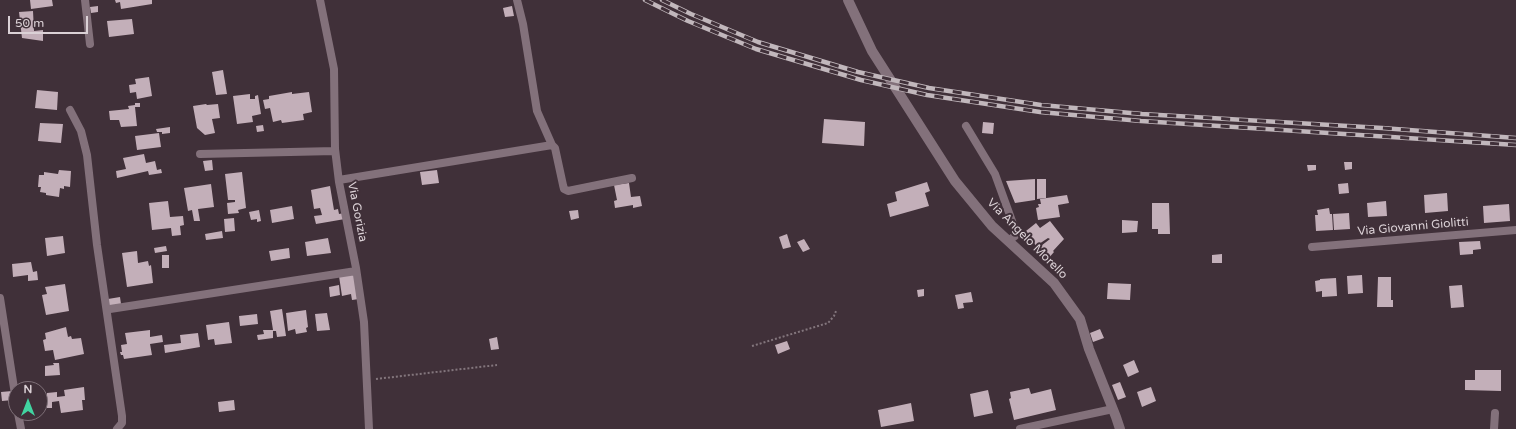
<!DOCTYPE html>
<html>
<head>
<meta charset="utf-8">
<style>
	body { margin:0 }
	#map { position:relative; width:1516px; height:429px; overflow:hidden; background:#403039; font-family:"Varela Round",sans-serif }
	canvas { display:block }
	.north { position:absolute; left:8px; top:381px; width:40px; height:40px; box-sizing:border-box; background:#403039; border:1px solid #7e7078; border-radius:50%; rotate:0deg; font-size:11px; font-weight:700; line-height:16px; text-align:center; color:#dbd1d6 }
	.north::after { content:''; display:block; margin:auto; width:14px; height:18px; background:#41d4a1; clip-path:polygon(50% 0,100% 100%,50% 72%,0 100%) }
	.scale { position:absolute; left:8px; top:16px; width:80px; height:18px; box-sizing:border-box; border:2px solid #dbd1d6; border-top:0; padding-left:5px; font-size:12px; line-height:14px; white-space:nowrap; color:#dbd1d6; -webkit-text-stroke:3px #403039; paint-order:stroke }
</style>
</head>
<body>
<div id="map">
<canvas width="1516" height="429"></canvas>
<div class="north">N</div>
<div class="scale">50 m</div>
</div>
<script>
const g = document.querySelector('canvas').getContext('2d');
g.lineJoin = 'round';
function fill(path, color) { g.fillStyle = color; g.fill(path, 'evenodd'); }
const shape = rows => new Path2D(rows.map(r => 'M' + r).join(''));
function stroke(path, color, width, dash) { g.strokeStyle = color; g.lineWidth = width; g.lineCap = dash ? 'butt' : 'round'; g.setLineDash(dash || []); g.stroke(path); }
function label(font, color, halo, rows, align = 'center') {
  g.font = font + ' "Varela Round",sans-serif'; g.lineWidth = 4; g.setLineDash([]); g.textBaseline = 'middle'; g.strokeStyle = halo; g.fillStyle = color; for (const [text, x, y, turn = 0] of rows) {
    g.save(); g.translate(x, y); g.rotate((+turn || 0) * Math.PI / 180); g.textAlign = isNaN(turn) ? turn : align; if (halo) g.strokeText(text, 0, 0); g.fillText(text, 0, 0); g.restore();
  }
}
fill(shape([
	[30,0,52,0,53,6,31,9],
	[115,0,152,0,152,4,121,9,120,2,116,3],
	[98,6,98,12,91,13,90,7],
	[512,6,514,16,505,17,503,8],
	[33,11,34,31,43,30,43,41,22,38,19,12],
	[132,19,134,34,109,37,107,21],
	[223,70,227,94,216,95,212,72],
	[149,77,152,96,137,99,136,92,130,93,129,85,136,84,135,79],
	[37,90,58,92,57,110,35,108],
	[292,92,292,94,309,92,312,112,303,114,304,120,282,123,281,120,273,122,270,108,265,109,263,100,269,99,269,96],
	[250,94,250,99,255,99,255,96,258,95,261,114,252,116,253,122,237,124,233,96],
	[135,103,140,103,140,107,135,107,137,126,121,127,119,120,110,120,109,111,129,109,128,106,135,105],
	[206,104,207,105,218,104,220,118,212,119,215,133,205,135,197,128,193,106],
	[824,119,865,122,864,146,822,143],
	[983,122,994,123,993,134,982,133],
	[40,123,63,124,61,143,38,141],
	[263,125,264,131,257,132,256,126],
	[170,127,170,133,162,134,162,132,157,132,156,129],
	[159,133,161,147,137,150,135,136],
	[144,154,146,163,155,161,157,170,161,169,162,173,149,175,148,171,117,178,116,171,126,169,123,158],
	[212,160,213,170,205,171,203,161],
	[1344,162,1352,162,1352,169,1345,170],
	[1307,165,1316,165,1316,170,1308,171],
	[59,170,71,171,70,187,64,186,64,189,60,188,59,197,46,195,46,193,40,192,41,187,38,187,39,175,44,175,44,172,58,174],
	[437,170,439,183,422,185,420,172],
	[242,172,246,208,238,210,239,213,228,214,227,203,235,202,235,200,228,200,225,174],
	[1035,179,1035,200,1015,203,1006,181],
	[1037,179,1046,179,1046,198,1037,199],
	[927,182,930,191,925,193,929,206,890,217,887,204,897,201,895,192],
	[629,183,631,197,640,196,642,206,633,208,633,205,615,208,614,201,617,200,614,185],
	[1348,183,1349,193,1339,194,1338,184],
	[211,184,214,207,198,209,200,221,194,221,192,210,188,211,184,188],
	[330,186,334,210,338,209,339,214,344,213,345,219,316,224,314,216,322,215,320,208,314,209,311,190],
	[1447,193,1448,211,1425,213,1424,195],
	[1067,195,1069,203,1058,205,1060,217,1038,220,1036,208,1039,207,1038,204,1041,204,1040,199],
	[168,201,170,217,183,216,184,225,180,226,181,235,172,236,171,228,152,230,149,203],
	[1386,201,1387,216,1368,217,1367,203],
	[1152,203,1169,203,1170,234,1158,234,1158,229,1152,229],
	[1509,204,1510,221,1484,223,1483,206],
	[292,206,294,219,272,223,270,210],
	[1329,208,1330,214,1332,214,1333,230,1316,231,1315,215,1318,215,1317,210],
	[259,210,261,221,257,222,257,219,251,220,249,212],
	[578,210,579,218,571,220,569,211],
	[1349,213,1350,229,1334,230,1333,214],
	[234,218,235,231,225,232,224,219],
	[1122,220,1138,221,1137,232,1122,233],
	[1050,221,1064,239,1053,251,1054,252,1047,260,1037,249,1050,239,1048,238,1036,246,1026,231,1036,223,1040,228],
	[222,231,223,238,206,240,205,234],
	[787,234,791,247,783,249,779,237],
	[63,236,65,253,47,256,45,238],
	[328,238,331,253,307,256,305,242],
	[804,239,810,249,803,252,797,242],
	[1480,241,1481,249,1473,250,1473,254,1460,255,1459,242],
	[166,246,167,251,155,253,154,248],
	[289,248,290,258,271,261,269,251],
	[137,251,138,263,148,261,149,266,151,265,153,283,127,287,122,253],
	[1222,254,1222,263,1212,263,1212,255],
	[162,255,169,255,169,268,162,268],
	[31,262,33,272,37,271,38,280,28,281,28,275,13,277,12,264],
	[355,274,359,299,352,300,351,294,342,296,339,276],
	[1362,275,1363,293,1348,294,1347,276],
	[1378,277,1391,277,1391,300,1393,300,1393,307,1377,307],
	[1336,278,1337,296,1322,297,1322,291,1316,292,1315,281,1320,280,1320,279],
	[1108,283,1131,284,1130,300,1107,299],
	[65,284,69,311,46,315,42,295,47,294,45,287],
	[339,285,340,295,330,297,329,287],
	[1462,285,1464,307,1451,308,1449,286],
	[924,289,924,296,918,297,917,290],
	[971,292,973,302,963,303,964,308,958,309,955,295],
	[120,297,121,304,109,306,108,299],
	[282,309,286,336,277,337,276,331,273,331,273,338,258,340,257,335,264,334,263,330,273,330,270,311],
	[306,310,308,327,306,328,307,332,296,334,295,329,288,331,286,313],
	[327,313,330,330,317,331,315,314],
	[257,314,258,324,240,326,239,316],
	[229,322,232,343,215,345,214,339,208,340,206,325],
	[66,327,68,337,71,336,72,339,81,338,84,354,55,360,53,350,45,351,43,340,46,339,45,333],
	[1100,329,1104,338,1093,342,1090,333],
	[150,330,150,337,162,335,163,342,150,344,152,355,124,359,123,355,121,355,120,352,122,352,121,345,127,344,125,333],
	[198,333,200,347,165,353,164,345,181,343,180,335],
	[497,337,499,349,491,350,489,339],
	[787,341,790,349,778,354,775,345],
	[1134,360,1139,372,1128,377,1123,365],
	[53,363,59,363,60,375,45,376,45,366,54,365],
	[1475,370,1501,370,1501,391,1465,390,1465,380,1475,380],
	[1120,382,1126,397,1118,400,1112,385],
	[84,387,85,400,82,400,83,410,61,413,59,401,52,402,52,408,47,408,47,393,57,392,57,397,65,396,64,390],
	[1151,387,1156,401,1142,407,1137,392],
	[1029,388,1031,394,1051,389,1056,410,1014,420,1009,399,1011,398,1010,392],
	[988,390,993,413,974,417,970,394],
	[12,391,13,400,2,401,1,392],
	[234,400,235,410,219,412,218,402],
	[911,403,914,421,881,427,878,410]
]), '#c3afb9');
stroke(shape([
	[752,346,828,323,834,316,836,311],
	[376,379,497,365]
]), '#83767d', 2, [2, 2]);
stroke(shape([
	[85,0,90,44],
	[320,0,334,69,335,149,339,182,356,268,364,322,369,429],
	[517,0,523,24,537,111,552,145],
	[70,110,81,131,87,155,97,245,122,416,122,423,117,429],
	[966,126,995,174,1016,232,1015,236,1008,241],
	[200,154,335,151],
	[339,180,552,145,555,148,563,185,564,189,568,191,632,178],
	[1312,247,1516,230],
	[0,298,16,401],
	[110,309,356,271],
	[18,413,21,429],
	[1020,429,1113,409],
	[1494,429,1495,413]
]), '#83717b', 8);
stroke(shape([
	[848,0,872,51,955,181,992,226,1054,283,1080,319,1089,349,1116,417,1120,429]
]), '#83717b', 10);
const rail = shape([
	[645,0,688,21,756,49,861,80,927,95,1040,112,1141,121,1516,145],
	[662,0,691,14,758,42,858,72,929,88,1041,105,1142,114,1382,128,1516,138]
]);
stroke(rail, '#c1b7bc', 4.5);
stroke(rail, '#403039', 3, [9]);
label('12px', '#dbd1d6', '#403039', [
	["Via Gorizia",357,212,79],
	["Via Giovanni Giolitti",1413,227,-5],
	["Via Angelo Morello",1027,239,45]
]);
</script>
</body>
</html>
